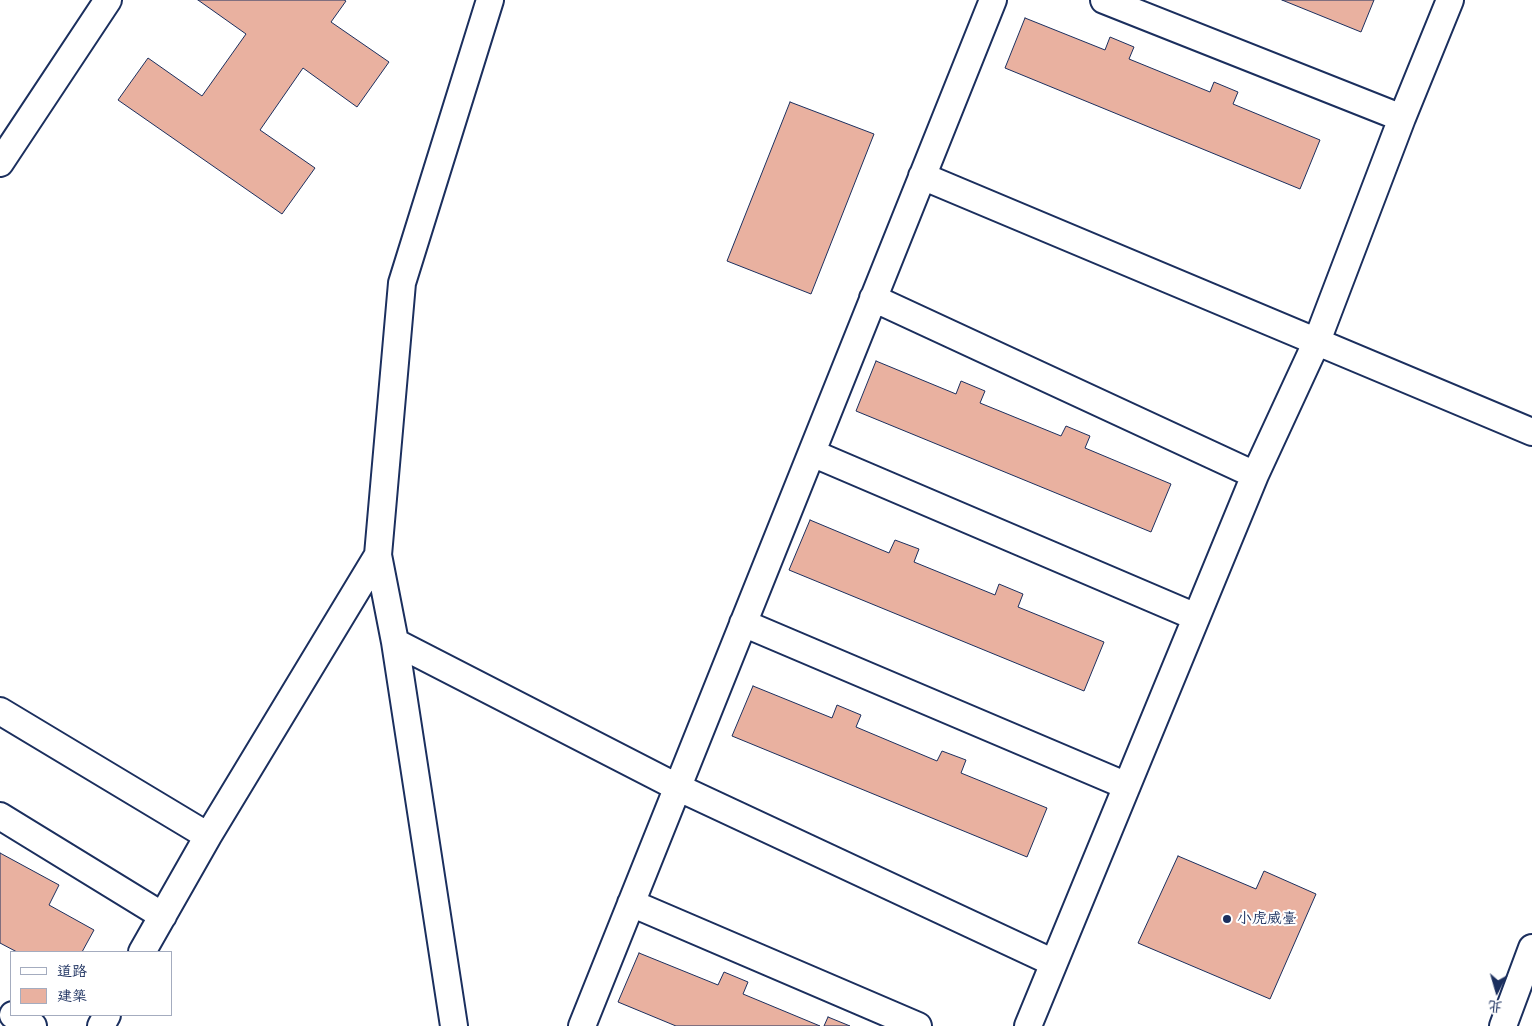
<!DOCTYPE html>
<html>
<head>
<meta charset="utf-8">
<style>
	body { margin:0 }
	#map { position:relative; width:1532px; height:1026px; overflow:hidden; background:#fff; font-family:"Balsamiq Sans","LXGW WenKai TC",sans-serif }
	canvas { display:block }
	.legend { position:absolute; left:10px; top:951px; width:162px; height:65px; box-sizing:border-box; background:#fff; border:1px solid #a4acbf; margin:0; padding:6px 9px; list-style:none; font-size:15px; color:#1b2f5e }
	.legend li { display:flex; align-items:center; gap:10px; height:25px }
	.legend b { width:25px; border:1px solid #a4acbf }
	.north { position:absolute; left:1472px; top:966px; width:50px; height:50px; -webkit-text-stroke:4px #fff; paint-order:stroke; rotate:186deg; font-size:14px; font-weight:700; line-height:20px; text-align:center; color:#1b2f5e }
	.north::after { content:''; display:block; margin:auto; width:18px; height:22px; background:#1b2f5e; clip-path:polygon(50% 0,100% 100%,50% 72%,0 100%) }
</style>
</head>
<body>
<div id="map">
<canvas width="1532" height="1026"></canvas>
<ul class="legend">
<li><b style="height:6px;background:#fff"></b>道路</li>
<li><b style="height:14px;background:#e9b1a0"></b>建築</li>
</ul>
<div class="north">北</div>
</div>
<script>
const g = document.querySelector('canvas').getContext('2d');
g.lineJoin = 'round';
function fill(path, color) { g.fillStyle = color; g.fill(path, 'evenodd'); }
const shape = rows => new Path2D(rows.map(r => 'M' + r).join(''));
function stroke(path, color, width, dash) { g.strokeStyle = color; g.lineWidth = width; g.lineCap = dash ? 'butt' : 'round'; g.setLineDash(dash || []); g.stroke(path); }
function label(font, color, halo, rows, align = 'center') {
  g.font = font + ' "Balsamiq Sans","LXGW WenKai TC",sans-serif'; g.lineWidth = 4; g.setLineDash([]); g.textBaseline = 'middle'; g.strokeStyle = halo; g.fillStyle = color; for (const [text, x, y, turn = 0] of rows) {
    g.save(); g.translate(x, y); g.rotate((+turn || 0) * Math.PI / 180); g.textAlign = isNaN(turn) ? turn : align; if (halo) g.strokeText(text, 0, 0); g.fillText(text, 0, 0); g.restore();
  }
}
const building = shape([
	[198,0,344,0,346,1,331,22,389,62,357,107,303,68,260,130,315,168,282,214,118,100,148,58,202,96,246,34,198,0],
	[1282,0,1374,0,1361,32,1282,0],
	[1025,18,1105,50,1110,37,1134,47,1129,59,1210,92,1214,82,1238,92,1233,104,1320,140,1300,189,1005,68,1025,18],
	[790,102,874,134,811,294,727,261,790,102],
	[876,361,956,394,961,381,985,391,980,403,1061,436,1066,426,1090,436,1085,448,1171,484,1151,532,856,411,876,361],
	[810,520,889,553,895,540,919,549,914,562,995,595,999,584,1023,594,1018,607,1104,642,1084,691,789,570,810,520],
	[753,686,832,718,837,705,861,715,856,727,937,761,942,751,966,760,961,773,1047,808,1027,857,732,736,753,686],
	[0,853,59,885,49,905,94,930,82,952,17,952,0,943,0,853],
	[1178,856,1256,889,1264,871,1316,894,1270,999,1138,943,1178,856],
	[639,953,718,985,724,972,748,982,743,994,820,1026,676,1026,618,1002,639,953],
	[828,1017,850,1026,824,1026,828,1017]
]);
fill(building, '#e9b1a0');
stroke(building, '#1b2f5e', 1);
const minor = shape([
	[1104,0,1402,118],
	[0,163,108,0],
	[922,176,1532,432],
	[873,298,1255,475],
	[812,453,1196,617],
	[743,623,1127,786],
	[395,642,677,787,1054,963],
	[0,711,208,836],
	[0,816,163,916],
	[631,903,918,1026],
	[142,952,208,836,378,555],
	[13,1015,33,1026],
	[101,1026,107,1015],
	[454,1026,395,642,378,555,402,283,490,0],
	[582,1026,993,0],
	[1028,1026,1255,475,1317,341,1402,118,1450,0],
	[1503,1026,1532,948]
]);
stroke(minor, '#1b2f5e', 30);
stroke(minor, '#fff', 26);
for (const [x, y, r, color] of [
	[1227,919,5,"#1b2f5e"]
]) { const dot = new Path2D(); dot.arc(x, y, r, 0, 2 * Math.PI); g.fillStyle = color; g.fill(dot); stroke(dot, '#fff', 2); }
label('15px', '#1b2f5e', '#fff', [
	["小虎威臺",1237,919]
], 'left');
</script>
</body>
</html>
